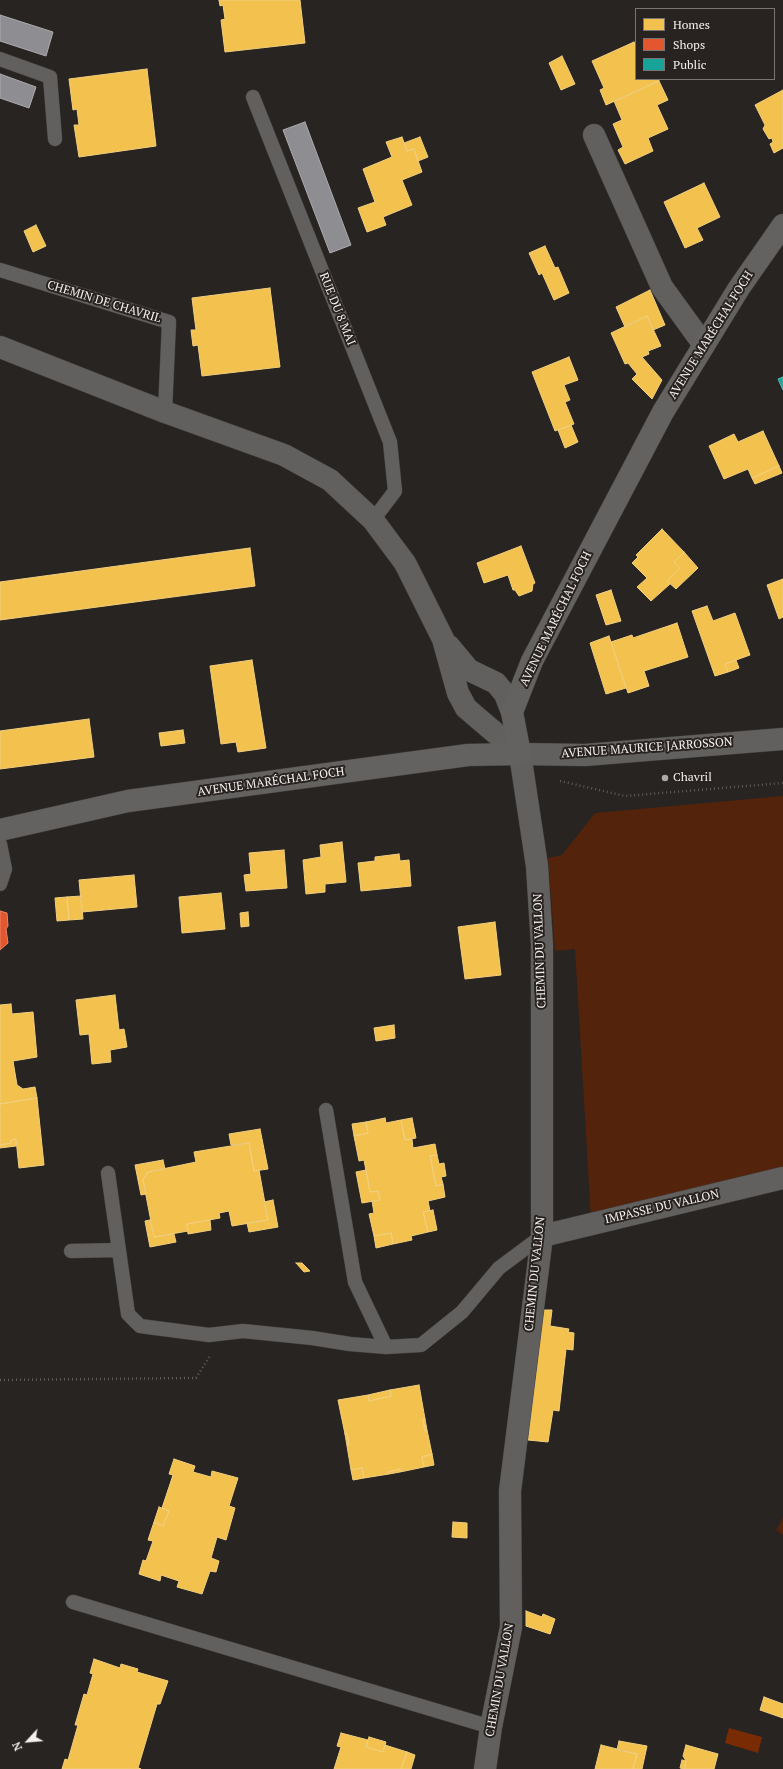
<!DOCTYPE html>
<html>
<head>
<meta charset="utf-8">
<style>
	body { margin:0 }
	#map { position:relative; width:783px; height:1769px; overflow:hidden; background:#272422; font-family:"PT Serif",serif }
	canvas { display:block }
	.legend { position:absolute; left:635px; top:8px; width:140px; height:72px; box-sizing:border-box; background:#282321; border:1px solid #797573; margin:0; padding:5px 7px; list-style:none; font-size:12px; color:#f3f0ee }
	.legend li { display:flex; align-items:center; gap:8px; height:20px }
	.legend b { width:20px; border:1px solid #797573 }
	.north { position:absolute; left:8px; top:1721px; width:40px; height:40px; -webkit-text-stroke:3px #282321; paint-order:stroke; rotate:244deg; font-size:11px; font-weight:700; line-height:16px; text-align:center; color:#f3f0ee }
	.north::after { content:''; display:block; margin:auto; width:14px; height:18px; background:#f3f0ee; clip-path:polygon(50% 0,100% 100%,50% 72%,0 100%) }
</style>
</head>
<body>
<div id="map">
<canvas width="783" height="1769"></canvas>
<ul class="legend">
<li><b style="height:11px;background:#f2c14e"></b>Homes</li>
<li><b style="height:11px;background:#e4572e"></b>Shops</li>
<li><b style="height:11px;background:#17a398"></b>Public</li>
</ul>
<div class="north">N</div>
</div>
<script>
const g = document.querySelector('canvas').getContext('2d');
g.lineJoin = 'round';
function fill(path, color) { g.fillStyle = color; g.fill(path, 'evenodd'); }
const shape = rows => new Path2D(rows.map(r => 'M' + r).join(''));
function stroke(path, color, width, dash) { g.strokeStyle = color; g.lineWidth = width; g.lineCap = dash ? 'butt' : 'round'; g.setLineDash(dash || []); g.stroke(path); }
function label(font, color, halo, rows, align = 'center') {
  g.font = font + ' "PT Serif",serif'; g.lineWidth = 4; g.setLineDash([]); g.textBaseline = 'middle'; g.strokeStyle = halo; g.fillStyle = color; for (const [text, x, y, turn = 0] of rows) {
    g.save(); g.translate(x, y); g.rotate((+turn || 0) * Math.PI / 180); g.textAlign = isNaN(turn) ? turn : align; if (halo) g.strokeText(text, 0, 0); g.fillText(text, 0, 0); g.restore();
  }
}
fill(shape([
	[783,796,783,1172,591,1219,575,949,555,951,548,858,562,855,595,813],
	[783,1518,783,1535,776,1530]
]), '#54230c');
fill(shape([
	[729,1728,762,1737,758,1753,725,1743]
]), '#792b03');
const homes = shape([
	[219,0,300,0,305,43,225,52,221,20,225,19,223,5,220,6,219,0],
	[634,42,636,48,636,79,658,79,659,81,606,105,600,90,604,88,592,61,634,42],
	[562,56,575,84,561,90,549,63,562,56],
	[147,69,156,146,79,157,74,125,79,125,77,109,73,110,69,79,147,69],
	[659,81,668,100,657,105,668,129,648,138,653,151,625,164,618,150,623,147,613,124,622,120,614,101,659,81],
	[783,90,783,148,774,153,770,144,773,142,772,138,769,139,763,129,765,125,755,105,783,90],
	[402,137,407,151,414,149,422,172,402,180,412,205,383,217,386,225,367,232,358,208,375,202,363,169,392,157,386,142,402,137],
	[420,137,428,157,418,161,414,149,407,151,404,143,420,137],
	[704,183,720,217,697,228,703,240,685,248,664,202,704,183],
	[36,225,46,246,33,252,24,231,36,225],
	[545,246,555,268,558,267,569,293,554,300,542,273,539,275,529,253,545,246],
	[270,288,280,367,202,376,198,345,193,346,191,330,196,330,192,298,270,288],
	[650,290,665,325,653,330,647,316,625,327,616,307,650,290],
	[647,316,661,346,648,351,649,354,642,357,662,380,652,399,632,379,637,374,628,363,625,364,611,333,647,316],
	[569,357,578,380,564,385,570,400,565,402,574,424,555,431,532,372,569,357],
	[571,425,578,442,565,448,558,430,571,425],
	[763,431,779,466,752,478,748,469,724,479,709,446,734,434,738,442,763,431],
	[779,466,782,473,755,484,752,478,779,466],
	[662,529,684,552,674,562,680,568,667,581,670,584,651,601,637,587,647,578,632,563,638,557,636,555,662,529],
	[521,546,535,583,533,584,532,591,519,596,515,590,513,590,508,575,484,583,477,563,521,546],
	[250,548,255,586,0,620,0,582,250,548],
	[684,552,698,568,676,589,667,581,680,568,674,562,684,552],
	[783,579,783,617,779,619,767,585,783,579],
	[611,590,621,621,606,625,596,595,611,590],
	[707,606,713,621,735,613,750,655,725,664,728,672,715,676,692,611,707,606],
	[677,623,688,657,644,671,649,686,628,693,611,642,632,635,633,638,677,623],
	[609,636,626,688,606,694,590,643,609,636],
	[252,660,266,748,238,752,236,742,221,744,210,666,252,660],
	[736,660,739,668,728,672,725,664,736,660],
	[89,719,94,757,0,769,0,731,89,719],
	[183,730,185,743,161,746,159,733,183,730],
	[342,842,346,882,325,884,325,892,306,894,303,860,321,857,320,845,342,842],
	[284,850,287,888,246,891,244,875,251,874,249,853,284,850],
	[399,854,400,861,409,860,411,886,361,891,358,863,375,861,375,857,399,854],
	[134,875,137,907,82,912,79,880,134,875],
	[221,893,225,929,182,933,179,897,221,893],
	[81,896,83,919,69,920,67,897,81,896],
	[67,897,69,920,57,921,55,898,67,897],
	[248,912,249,926,241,927,240,913,248,912],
	[495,922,501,975,465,979,458,927,495,922],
	[115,995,119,1030,124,1029,127,1047,110,1050,111,1062,92,1064,89,1034,80,1035,76,1000,115,995],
	[11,1004,12,1014,33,1012,37,1057,13,1061,17,1085,23,1089,35,1087,37,1098,0,1104,0,1005,11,1004],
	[394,1025,395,1038,376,1041,374,1028,394,1025],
	[37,1098,44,1165,19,1168,16,1139,11,1140,11,1143,0,1145,0,1104,37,1098],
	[385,1118,386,1123,401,1120,405,1140,412,1139,413,1148,435,1144,437,1155,430,1156,436,1186,443,1184,445,1197,428,1201,430,1211,423,1212,428,1232,411,1236,412,1240,393,1244,391,1233,374,1236,369,1214,374,1213,372,1201,380,1200,378,1191,370,1192,364,1160,359,1161,354,1136,368,1133,366,1122,385,1118],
	[412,1118,416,1138,405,1140,401,1120,412,1118],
	[366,1122,368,1133,354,1136,352,1124,366,1122],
	[260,1129,268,1169,254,1171,249,1143,231,1145,229,1134,260,1129],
	[16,1139,16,1146,0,1148,0,1145,11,1143,11,1140,16,1139],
	[249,1143,254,1171,259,1170,268,1220,232,1226,229,1211,219,1213,220,1218,187,1224,188,1231,154,1237,143,1180,148,1172,196,1162,194,1152,249,1143],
	[437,1155,439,1164,444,1163,446,1176,441,1177,443,1184,436,1186,430,1156,437,1155],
	[163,1160,165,1169,148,1172,143,1180,146,1194,141,1195,135,1165,163,1160],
	[366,1170,370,1192,378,1191,380,1200,362,1203,356,1172,366,1170],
	[273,1200,278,1227,249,1232,247,1223,268,1220,264,1202,273,1200],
	[433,1210,437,1230,428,1232,423,1212,433,1210],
	[150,1220,154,1237,174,1234,176,1242,150,1247,145,1221,150,1220],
	[210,1220,211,1230,188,1234,187,1224,210,1220],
	[391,1233,393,1244,376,1248,374,1236,391,1233],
	[296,1263,302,1263,310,1271,304,1272,296,1263],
	[543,1310,552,1310,550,1326,569,1329,568,1332,574,1333,573,1350,566,1349,559,1411,553,1410,548,1442,528,1440,543,1310],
	[419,1385,425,1419,423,1420,425,1431,427,1430,432,1454,422,1457,424,1467,400,1472,400,1469,388,1472,389,1474,364,1478,362,1468,351,1470,347,1446,349,1445,347,1434,345,1434,338,1400,368,1395,369,1401,391,1396,390,1390,419,1385],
	[390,1390,391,1396,369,1401,368,1395,390,1390],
	[425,1419,427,1430,425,1431,423,1420,425,1419],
	[345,1434,347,1434,349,1445,347,1446,345,1434],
	[432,1454,434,1465,424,1467,422,1457,432,1454],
	[174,1459,195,1466,193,1472,211,1477,212,1471,238,1478,229,1506,235,1508,226,1540,217,1537,211,1558,219,1561,216,1572,210,1571,202,1594,177,1587,179,1581,161,1575,160,1581,139,1574,143,1560,146,1561,153,1541,148,1540,154,1522,163,1526,169,1511,162,1508,173,1475,169,1474,174,1459],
	[362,1468,364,1478,353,1480,351,1470,362,1468],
	[400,1469,400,1472,389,1474,388,1472,400,1469],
	[159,1507,169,1511,163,1526,154,1522,159,1507],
	[453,1522,467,1523,467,1538,452,1537,453,1522],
	[526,1611,542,1617,543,1614,555,1619,550,1634,526,1626,526,1611],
	[94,1659,120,1668,121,1664,138,1669,137,1672,168,1681,160,1704,157,1704,138,1768,141,1769,62,1769,65,1759,68,1760,78,1725,75,1725,84,1694,87,1695,93,1674,90,1673,94,1659],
	[764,1697,783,1704,783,1718,760,1710,764,1697],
	[341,1733,368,1740,366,1747,383,1752,385,1745,407,1752,401,1769,334,1769,341,1747,337,1746,341,1733],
	[369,1737,386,1742,383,1752,366,1747,369,1737],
	[619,1741,647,1746,642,1769,633,1769,637,1754,617,1750,619,1741],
	[601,1745,637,1754,633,1769,595,1769,601,1745],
	[686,1745,718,1754,714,1769,684,1769,686,1761,683,1756,686,1745],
	[407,1752,415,1755,411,1769,401,1769,407,1752],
	[682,1760,686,1761,684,1769,680,1768,682,1760]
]);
fill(homes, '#f2c14e');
stroke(homes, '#f2cf7e', 1);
const shops = shape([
	[0,911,7,913,8,926,6,929,8,943,0,950,0,911]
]);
fill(shops, '#e4572e');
stroke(shops, '#e88568', 1);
const public = shape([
	[783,377,783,390,778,379,783,377]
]);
fill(public, '#17a398');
stroke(public, '#59bab2', 1);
const industry = shape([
	[0,15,53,32,46,56,0,41,0,15],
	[0,74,36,87,29,108,0,98,0,74],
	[305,122,351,245,330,253,283,130,305,122]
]);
fill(industry, '#8d8d92');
stroke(industry, '#acabae', 1);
const service = shape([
	[0,59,50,77,55,139],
	[253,97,390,442,395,491,373,520],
	[0,270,169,322,165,412],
	[0,844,5,869,0,884],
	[326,1110,355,1282,386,1347],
	[108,1173,128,1314,140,1326,209,1335,243,1331,312,1338,350,1344,386,1347,421,1345,462,1312,499,1268,542,1236],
	[71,1251,119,1250],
	[73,1602,491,1727]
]);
const minor = shape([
	[594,135,662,287,704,345],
	[0,347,165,412,284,455,330,480,373,520,405,563,443,639,458,693,466,708,520,754,537,866,542,945,542,1236,510,1491,511,1627,491,1727,485,1769],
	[449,646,469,670,496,683,505,694,512,712],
	[542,1236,783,1178]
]);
const tertiary = shape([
	[520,754,585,755,783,739]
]);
const secondary = shape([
	[0,830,128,801,468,755,520,754,512,712,532,661,663,412,739,288,783,225]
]);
stroke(service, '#43413f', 15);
stroke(minor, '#43413f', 23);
stroke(tertiary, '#43413f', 23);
stroke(secondary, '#43413f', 23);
stroke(shape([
	[560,781,625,796,783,783],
	[0,1380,196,1378,210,1356]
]), '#5d5b59', 2.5, [1, 3]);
stroke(service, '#61605e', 14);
stroke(minor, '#61605e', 22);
stroke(tertiary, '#61605e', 22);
stroke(secondary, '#636261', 22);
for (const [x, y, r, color] of [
	[665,778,4,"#aca9a7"]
]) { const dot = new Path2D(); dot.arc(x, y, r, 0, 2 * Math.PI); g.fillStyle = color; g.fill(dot); stroke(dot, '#282321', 1.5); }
label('12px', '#f3f0ee', '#282321', [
	["CHEMIN DE CHAVRIL",104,302,17],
	["RUE DU 8 MAI",337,309,68],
	["AVENUE MARÉCHAL FOCH",711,335,-58],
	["AVENUE MARÉCHAL FOCH",556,619,-64],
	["AVENUE MAURICE JARROSSON",647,748,-4],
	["AVENUE MARÉCHAL FOCH",271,782,-8],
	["CHEMIN DU VALLON",540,951,-92],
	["IMPASSE DU VALLON",662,1207,-13],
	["CHEMIN DU VALLON",535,1274,-84],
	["CHEMIN DU VALLON",500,1680,-80]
]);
label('12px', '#f3f0ee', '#282321', [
	["Chavril",673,778]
], 'left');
</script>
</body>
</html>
